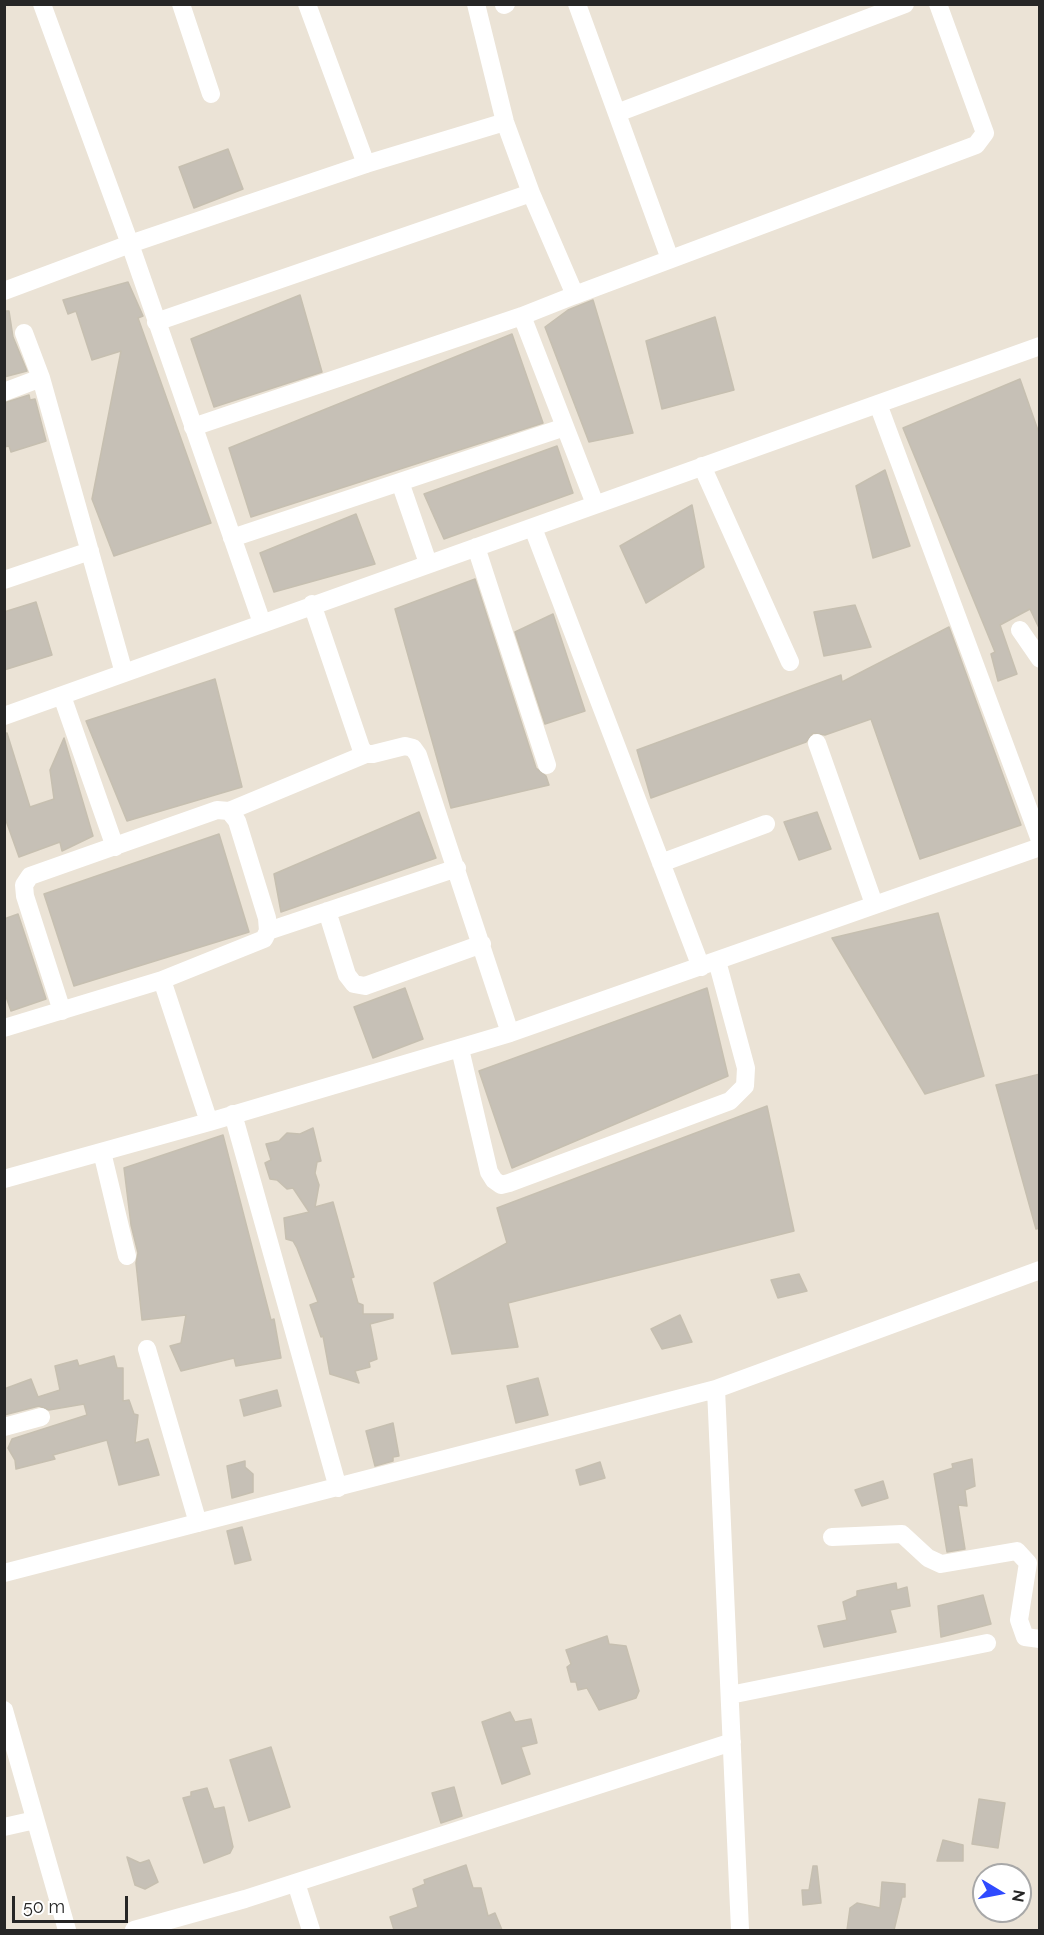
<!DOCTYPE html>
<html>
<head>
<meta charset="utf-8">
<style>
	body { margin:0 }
	#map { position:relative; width:1044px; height:1935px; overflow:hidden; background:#ebe3d6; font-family:Raleway,sans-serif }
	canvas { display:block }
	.frame { position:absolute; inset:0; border:6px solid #262626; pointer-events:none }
	.north { position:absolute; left:972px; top:1863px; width:60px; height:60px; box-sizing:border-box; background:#fff; border:2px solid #a8a8a8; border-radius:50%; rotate:100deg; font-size:16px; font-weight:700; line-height:24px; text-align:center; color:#262626 }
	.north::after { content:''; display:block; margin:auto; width:21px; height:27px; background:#2f4aff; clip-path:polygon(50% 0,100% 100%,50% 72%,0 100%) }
	.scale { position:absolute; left:12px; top:1896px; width:116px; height:27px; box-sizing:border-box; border:3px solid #262626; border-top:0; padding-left:8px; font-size:18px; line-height:21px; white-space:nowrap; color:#262626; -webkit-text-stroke:4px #fff; paint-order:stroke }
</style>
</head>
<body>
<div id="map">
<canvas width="1044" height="1935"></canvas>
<div class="frame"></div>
<div class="north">N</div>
<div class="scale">50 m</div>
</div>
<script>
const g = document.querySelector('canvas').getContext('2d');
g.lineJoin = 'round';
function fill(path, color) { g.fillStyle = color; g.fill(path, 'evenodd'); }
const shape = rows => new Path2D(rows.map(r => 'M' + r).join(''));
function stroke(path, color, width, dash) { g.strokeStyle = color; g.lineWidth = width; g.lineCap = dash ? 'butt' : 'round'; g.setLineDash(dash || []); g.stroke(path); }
const building = shape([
	[228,149,243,189,194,208,179,167,228,149],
	[128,282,143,316,138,318,211,523,114,556,92,499,121,351,92,360,76,311,68,314,63,300,128,282],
	[300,295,322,372,214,407,191,339,300,295],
	[593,300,633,433,589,442,545,327,568,310,593,300],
	[4,311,9,311,13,337,27,371,4,377,4,311],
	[715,317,734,390,662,409,646,341,715,317],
	[512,334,543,423,251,517,229,448,512,334],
	[1020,379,1040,436,1040,630,1030,609,1000,625,1017,674,998,681,991,654,995,652,903,428,1020,379],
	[29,395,30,400,35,399,46,441,11,452,9,446,4,447,4,403,29,395],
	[557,446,573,493,444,539,424,494,557,446],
	[885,470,910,546,873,558,856,486,885,470],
	[692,505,704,567,646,603,620,546,692,505],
	[356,514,375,564,274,592,260,553,356,514],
	[475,579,536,768,546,776,549,785,451,808,395,609,475,579],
	[36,602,52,655,4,670,4,612,36,602],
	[855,605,871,647,824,656,814,612,855,605],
	[553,614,585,711,545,724,515,632,553,614],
	[949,627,1021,825,920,859,871,719,825,735,813,733,806,742,651,798,637,750,841,675,842,682,949,627],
	[215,679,242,787,127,821,86,721,215,679],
	[7,733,30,807,54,799,50,770,64,738,93,836,62,851,60,842,19,857,4,815,4,734,7,733],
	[419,812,436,858,281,912,274,874,419,812],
	[817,812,831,849,799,860,784,822,817,812],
	[219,834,249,932,74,986,44,894,219,834],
	[938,913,984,1076,925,1094,832,938,938,913],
	[18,914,46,999,11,1011,4,991,4,919,18,914],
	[405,988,423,1039,373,1058,354,1007,405,988],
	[707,988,728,1076,512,1168,479,1071,707,988],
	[1040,1074,1040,1228,1036,1229,996,1085,1040,1074],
	[767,1106,794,1231,508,1303,518,1347,452,1354,434,1283,507,1243,497,1208,767,1106],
	[313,1128,321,1161,317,1162,315,1173,319,1185,315,1207,333,1202,354,1277,351,1278,358,1303,363,1305,363,1314,393,1314,393,1318,370,1324,377,1359,369,1362,370,1367,355,1371,359,1383,330,1374,323,1336,321,1337,310,1305,318,1302,297,1248,293,1241,286,1239,284,1218,309,1212,293,1188,287,1189,277,1180,270,1179,265,1163,271,1160,266,1144,279,1141,287,1133,300,1134,313,1128],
	[223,1135,271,1320,274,1319,281,1358,236,1366,234,1358,181,1371,170,1346,181,1343,186,1315,142,1320,136,1263,138,1253,131,1225,124,1168,223,1135],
	[799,1274,807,1291,778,1298,771,1280,799,1274],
	[680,1315,692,1342,662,1349,651,1329,680,1315],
	[114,1356,117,1368,123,1368,123,1401,129,1400,134,1414,138,1415,135,1443,148,1439,159,1475,119,1485,107,1440,53,1455,55,1459,16,1469,15,1460,8,1448,12,1439,87,1415,84,1404,49,1410,39,1406,4,1415,4,1389,31,1379,38,1397,60,1390,55,1366,77,1360,79,1366,114,1356],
	[538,1378,548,1415,516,1423,507,1386,538,1378],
	[277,1390,281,1406,244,1416,240,1400,277,1390],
	[393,1423,399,1456,393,1457,393,1461,375,1466,366,1431,393,1423],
	[972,1459,975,1486,965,1490,967,1506,958,1505,965,1549,947,1552,934,1474,953,1468,952,1464,972,1459],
	[245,1461,245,1467,253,1474,253,1492,232,1498,227,1466,245,1461],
	[600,1462,605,1478,580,1485,576,1470,600,1462],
	[883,1481,888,1498,862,1506,855,1490,883,1481],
	[242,1527,251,1560,235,1564,227,1531,242,1527],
	[896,1583,897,1590,907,1587,910,1606,890,1610,896,1632,824,1647,818,1626,847,1620,843,1602,857,1596,857,1591,896,1583],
	[983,1595,991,1624,941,1637,938,1606,983,1595],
	[607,1636,609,1644,626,1646,639,1691,636,1698,599,1710,587,1688,578,1690,576,1682,571,1682,567,1667,571,1664,566,1650,607,1636],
	[510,1712,515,1722,531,1719,537,1743,521,1747,530,1774,502,1784,482,1722,510,1712],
	[271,1747,290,1807,249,1821,230,1760,271,1747],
	[454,1787,462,1816,441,1823,432,1793,454,1787],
	[207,1788,214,1809,224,1807,233,1847,230,1853,204,1863,183,1798,191,1796,191,1792,207,1788],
	[979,1799,1005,1803,998,1848,972,1844,979,1799],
	[943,1840,963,1845,963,1861,937,1861,943,1840],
	[127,1857,140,1863,149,1860,158,1882,145,1889,135,1885,127,1857],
	[466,1865,473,1888,481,1888,488,1916,495,1913,502,1930,394,1930,390,1917,418,1907,413,1889,425,1884,424,1880,466,1865],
	[813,1866,817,1866,821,1903,803,1905,802,1890,809,1890,813,1866],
	[882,1882,905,1884,905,1897,902,1897,894,1930,847,1930,850,1908,857,1903,880,1908,882,1882]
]);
fill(building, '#c6c0b6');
stroke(building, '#c6bfb0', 1.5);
stroke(shape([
	[42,4,130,244,262,623],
	[181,4,211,94],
	[307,4,366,164],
	[577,4,670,259],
	[504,5,506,4],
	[617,113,905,4],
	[4,291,130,244,366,164,505,122],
	[575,295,976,145,985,133,938,4],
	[522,316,595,504],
	[156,322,531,193],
	[24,333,41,378,124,673],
	[4,392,41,378],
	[878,404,1040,840],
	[193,427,522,316,575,295,531,193,505,122,476,4],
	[702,466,790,662],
	[400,482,428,563],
	[533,528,701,967],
	[232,538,565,427],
	[476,547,547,765],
	[4,580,90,551],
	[312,604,361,748,366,754,373,754,405,746,413,748,418,755,510,1033],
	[1020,630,1040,659],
	[62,696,115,847],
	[4,716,1040,346],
	[817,743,874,904],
	[661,863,766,824],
	[327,911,347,975,354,984,365,986,482,944],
	[268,931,457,868],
	[62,1011,25,896,24,885,30,876,217,810,229,811,366,754],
	[4,1028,162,980,264,939,268,931,267,918,237,821,229,811],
	[460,1049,489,1172,494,1180,501,1185,509,1183,730,1101,745,1086,746,1068,717,961],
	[233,1114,338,1488],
	[209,1122,510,1033,1040,847],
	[102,1152,127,1256],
	[4,1179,209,1122,162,980],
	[147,1349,198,1523],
	[716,1389,740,1930],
	[4,1427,41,1417],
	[832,1537,902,1534,928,1558,941,1564,1017,1551,1028,1563,1019,1620,1025,1637,1040,1639],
	[4,1573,716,1389,1040,1270],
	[730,1695,987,1643],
	[4,1710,67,1930],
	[4,1827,35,1820],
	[296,1883,311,1930],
	[134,1930,245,1899,732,1742]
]), '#fff', 18);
</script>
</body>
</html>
